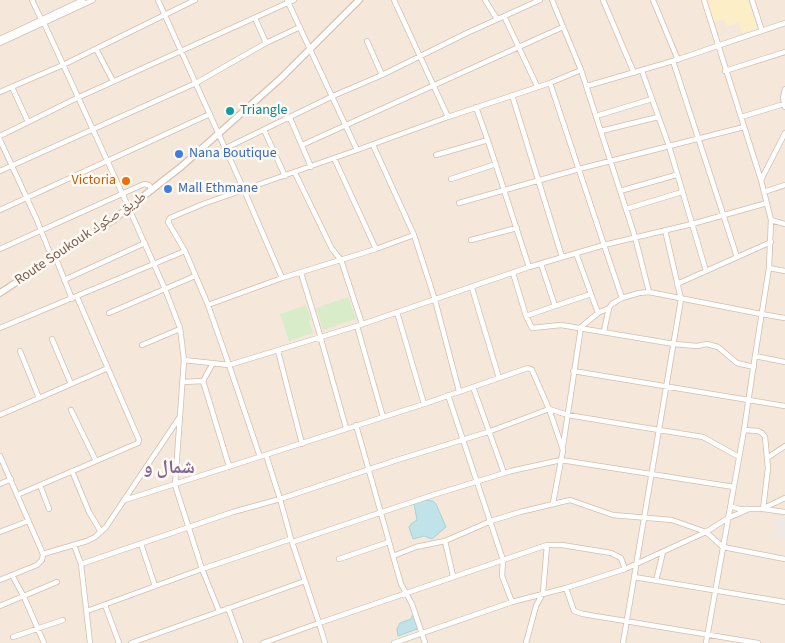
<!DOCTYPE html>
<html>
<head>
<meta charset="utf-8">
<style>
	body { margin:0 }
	canvas { display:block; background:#fdf6ec }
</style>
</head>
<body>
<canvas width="785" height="643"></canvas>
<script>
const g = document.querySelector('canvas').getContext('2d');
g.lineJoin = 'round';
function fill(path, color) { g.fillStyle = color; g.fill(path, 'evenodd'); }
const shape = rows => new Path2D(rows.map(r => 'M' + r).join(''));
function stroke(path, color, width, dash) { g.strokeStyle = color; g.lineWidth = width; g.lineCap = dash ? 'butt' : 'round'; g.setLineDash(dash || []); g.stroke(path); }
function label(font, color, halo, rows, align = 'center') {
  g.font = font + ' "Source Sans 3","Noto Naskh Arabic",sans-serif'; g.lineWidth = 5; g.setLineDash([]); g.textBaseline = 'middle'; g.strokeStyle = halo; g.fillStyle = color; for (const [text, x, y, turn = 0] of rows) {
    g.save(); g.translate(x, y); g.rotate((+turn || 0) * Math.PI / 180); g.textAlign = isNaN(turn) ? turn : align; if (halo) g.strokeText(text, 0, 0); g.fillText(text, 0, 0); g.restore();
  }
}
fill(shape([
	[0,0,785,0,785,643,0,643]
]), '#f5e8da');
fill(shape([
	[777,517,785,518,785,539,774,537]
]), '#efe9e4');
fill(shape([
	[348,297,356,319,323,330,316,308],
	[306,305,311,320,309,321,313,333,289,341,280,314]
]), '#d8ecc9');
fill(shape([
	[703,0,748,0,757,28,742,33,739,22,727,26,724,19,710,23]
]), '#fcefc7');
const water = shape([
	[423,500,433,501,436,504,446,527,432,539,424,536,413,539,409,527,411,524,417,520,414,504,423,500],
	[413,615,414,615,417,623,417,629,398,636,397,629,400,623,411,619,413,615]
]);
fill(water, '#bfe3e8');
stroke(water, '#a5d3da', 1);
const street = shape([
	[32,0,41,19],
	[158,0,244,190,282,278],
	[287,0,357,150,448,117],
	[394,0,448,117,550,83,581,70,552,0],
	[485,0,497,19],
	[603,0,634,73],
	[653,0,678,60],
	[704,0,761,180,771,220,769,268,755,356,744,430,706,643],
	[752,0,762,31],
	[504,16,537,86],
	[255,18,266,43],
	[44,23,122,193,165,289,180,328,184,360,175,485,202,569,219,611],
	[0,39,83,0],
	[367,41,382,75],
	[0,43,93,0],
	[96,49,113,81],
	[673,61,737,257],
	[581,70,635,237,649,292],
	[642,71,669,146,706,271],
	[725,71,785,52],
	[550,83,604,245,692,224,767,203],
	[587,86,673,61,785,23],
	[12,87,28,122],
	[785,89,783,98,785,107],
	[0,92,63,65,195,0],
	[512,95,562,257],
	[476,107,490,147,529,267],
	[596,116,652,99],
	[741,117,784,104],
	[290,118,311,167],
	[264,130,285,176],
	[601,131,658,117],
	[0,136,77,98,294,0],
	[0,140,36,218,52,258],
	[302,145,563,27],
	[226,148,333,96,382,75,467,33,540,0],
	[357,150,203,204,170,218,168,222,185,251,208,305,282,278,376,249,414,235,373,145],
	[436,155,488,140],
	[334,158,376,249],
	[0,171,196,83,266,43,300,27],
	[295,173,332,249,341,260,362,324],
	[451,179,496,164],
	[761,180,785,133],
	[620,191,676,175],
	[764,192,785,185],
	[459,203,579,169,744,127],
	[626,209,682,192],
	[0,210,210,114],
	[771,220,785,224],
	[414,235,435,300,459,391],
	[471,240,517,228],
	[0,249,144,184,149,185,152,190],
	[576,253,598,313],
	[55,256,72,299],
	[769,268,785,271],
	[301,273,317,325,346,428],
	[513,273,526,316,532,328,561,325,674,344,697,346,707,344,718,347,737,363,754,367],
	[64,280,145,243],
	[677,284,771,242],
	[472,288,499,378],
	[208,305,229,365,357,326,529,267,604,245,622,298],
	[555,306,591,294],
	[397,312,424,404],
	[109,313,195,276],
	[526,316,555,306,541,264],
	[357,326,383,417],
	[0,328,185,251],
	[604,331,609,308,612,304,622,298,639,293,649,292,761,314,785,318],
	[52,339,71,384],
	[142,345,180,329],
	[20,351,39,398],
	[278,351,302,444],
	[755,356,785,362],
	[184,360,229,365,260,457],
	[573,371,785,406],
	[203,381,213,363],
	[182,382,203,381,229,466],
	[473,387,504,473],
	[448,395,503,560,502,576,512,602],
	[71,410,96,461],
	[0,415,108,368],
	[356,425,401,584,412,604,425,643],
	[744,430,758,431,762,433,765,437,768,468,763,509],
	[563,446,581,327,598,313,609,308],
	[266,455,280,499,397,460,488,432,549,409,563,450,553,503],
	[0,456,43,554,42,560,37,565,0,580],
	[767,458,785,446],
	[72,471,89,512,101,532],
	[0,484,11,479],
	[40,485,49,509],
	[17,495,138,443,139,440,77,297],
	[125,500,424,404,528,368,532,370,549,409,568,415,628,425,703,437,739,457],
	[730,506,739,509,763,509,785,512],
	[764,508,785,498],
	[0,532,28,521],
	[293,542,433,495,511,471,561,460,734,487],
	[141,544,155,586],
	[74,545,81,564,90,643],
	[43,554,87,541,95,537,106,527,179,418],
	[393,556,416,547,445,541],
	[339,559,389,542],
	[81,564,233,512,280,499,291,539,319,623,547,545,562,545,611,553,621,558,625,569],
	[12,575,24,597,44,643],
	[453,576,445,541,491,521,520,512,570,500,613,515,672,520,706,532,723,547,785,559],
	[634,577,785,602],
	[656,581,663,552],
	[566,588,574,611,583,614,758,643],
	[105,605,119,643],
	[0,606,57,582],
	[228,608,241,643],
	[87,611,202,569,291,539],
	[13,637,63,620],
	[131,643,305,581],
	[263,643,319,623,325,643],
	[394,643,512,602,566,588,625,569,706,532,728,518,747,510],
	[526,643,536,606,543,593,547,545],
	[623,643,681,299,665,230]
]);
const secondary = shape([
	[0,293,66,249,113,220,182,166,280,79,359,0]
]);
stroke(street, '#d1beb0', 6);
stroke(secondary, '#d6c0b0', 8);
stroke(street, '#fff', 4.5);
stroke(secondary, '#fff', 5.5);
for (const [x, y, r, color] of [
	[230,111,5,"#0f9aa8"],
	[179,154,5,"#3f7fe0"],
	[126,181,5,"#e8710a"],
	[168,189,5,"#3f7fe0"]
]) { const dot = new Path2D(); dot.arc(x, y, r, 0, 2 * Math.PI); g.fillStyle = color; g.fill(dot); stroke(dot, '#fffaf3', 2); }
label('14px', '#0d838f', '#fffaf3', [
	["Triangle",240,111]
], 'left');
label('14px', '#366cbe', '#fffaf3', [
	["Nana Boutique",189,154],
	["Mall Ethmane",178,189]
], 'left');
label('14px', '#c56008', '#fffaf3', [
	["Victoria",116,181]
], 'right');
label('14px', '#7a5c4d', '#fffaf3', [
	["Route Soukouk طريق صكوك",81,239,-34]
]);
label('bold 19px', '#846695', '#fffaf3', [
	["شمال و",169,469]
]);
</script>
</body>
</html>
